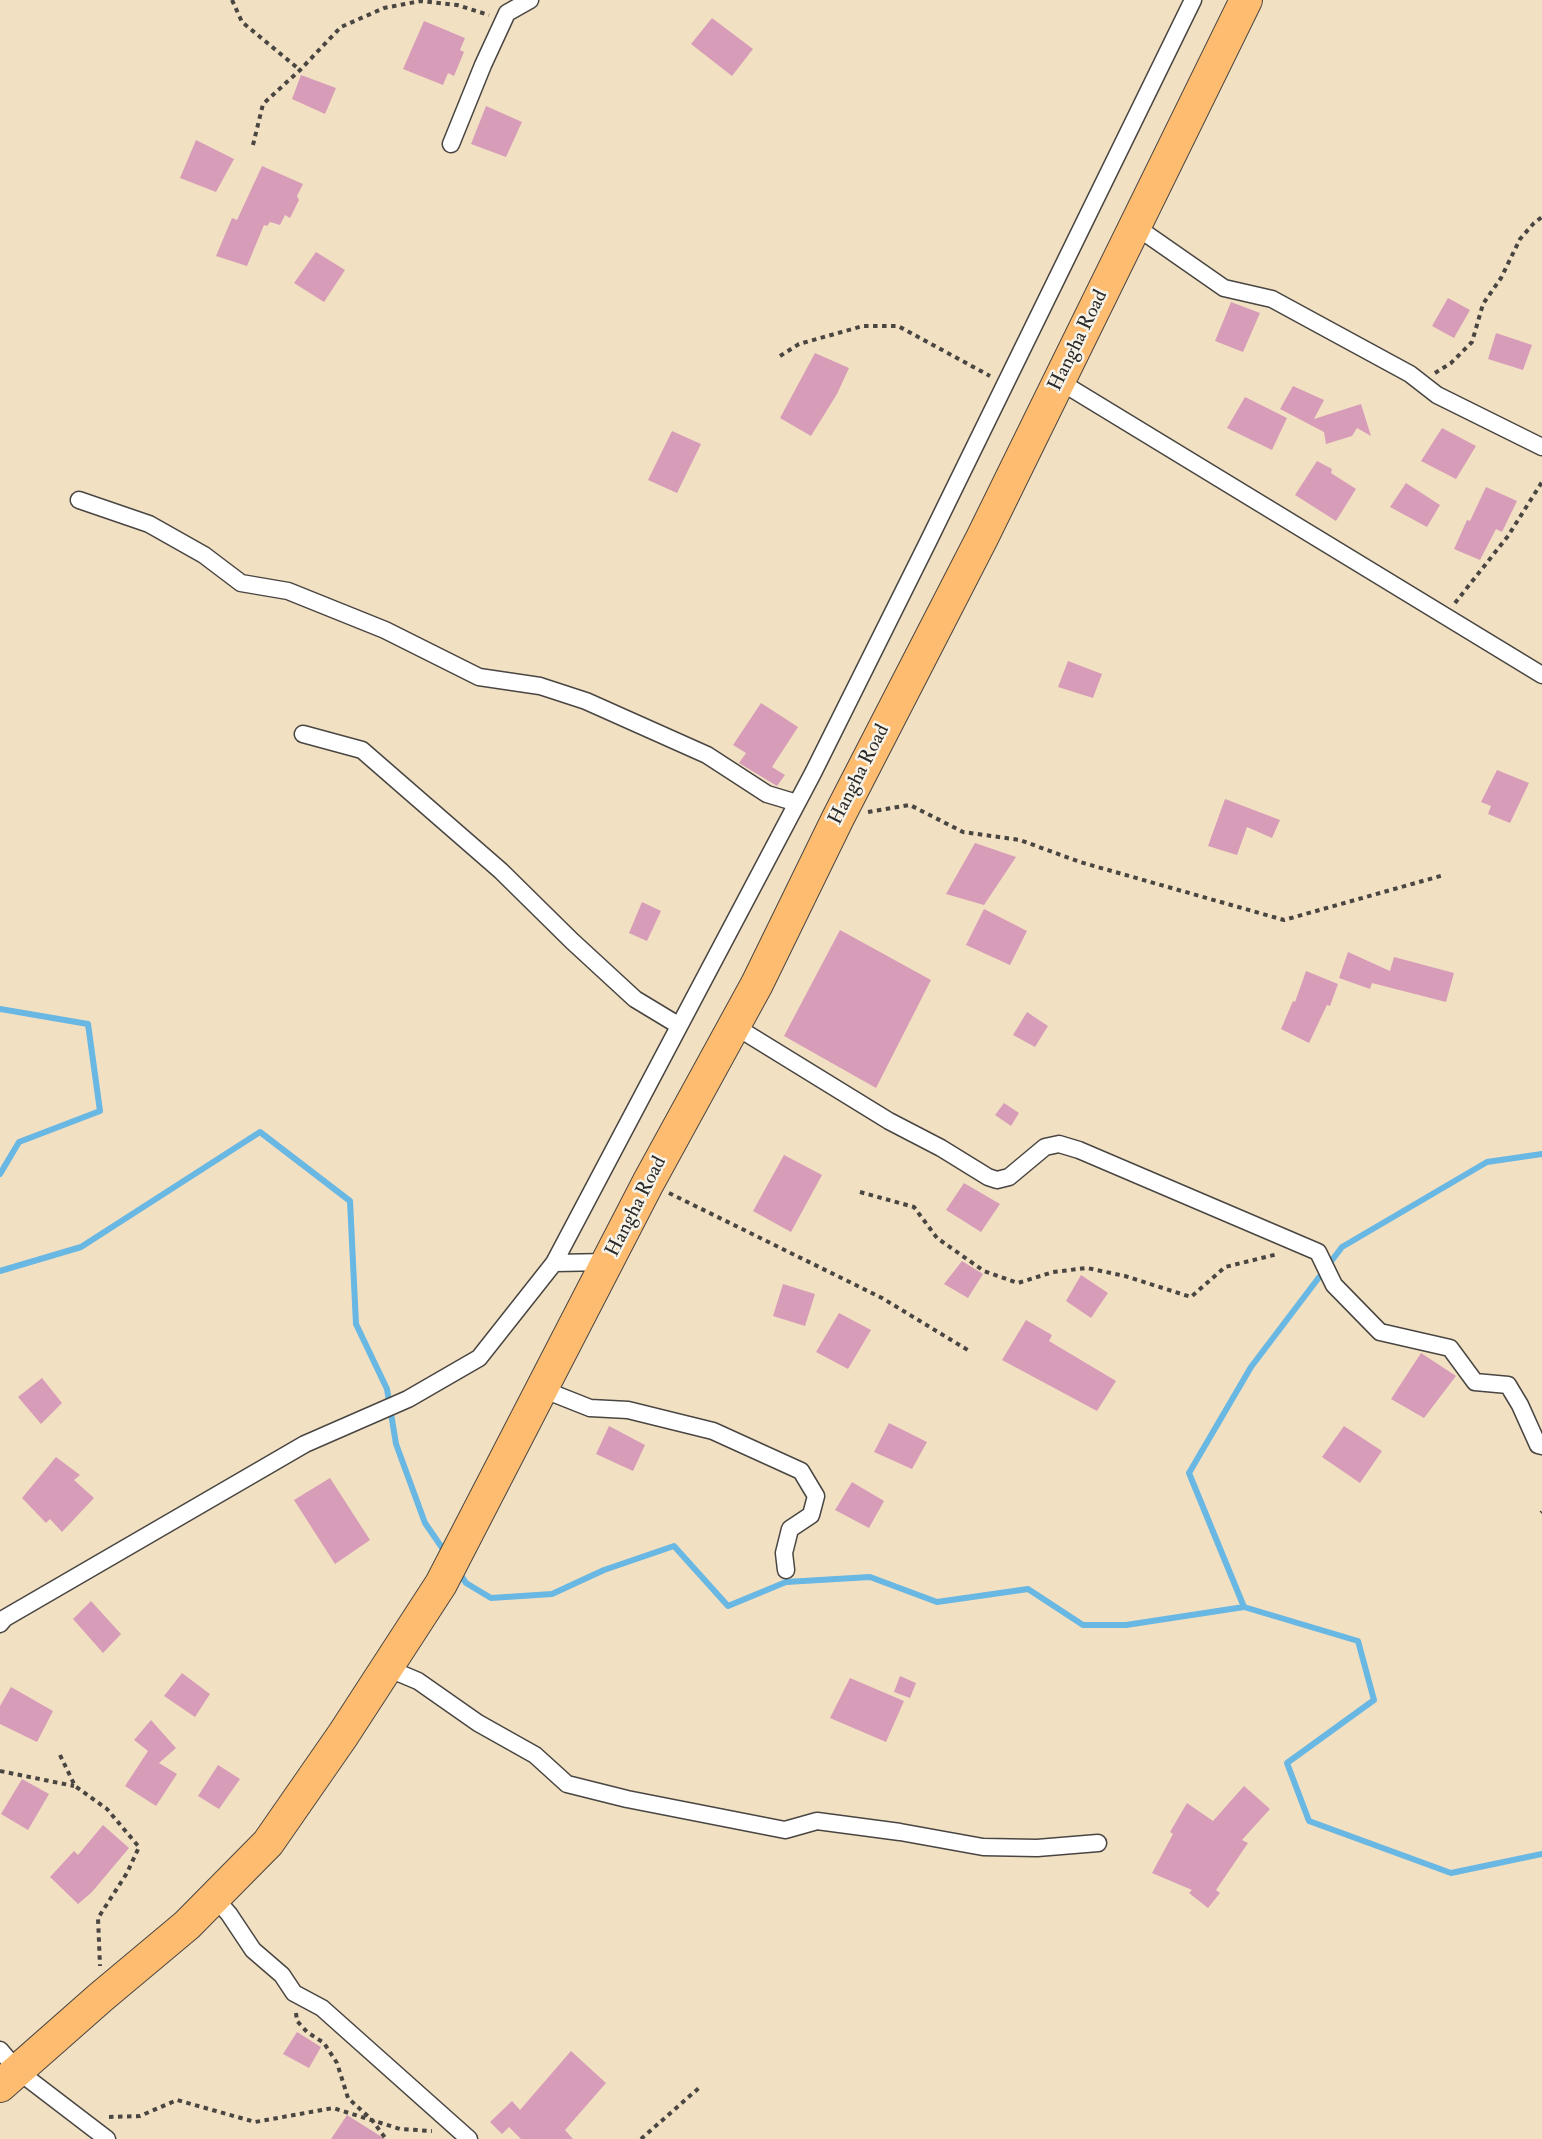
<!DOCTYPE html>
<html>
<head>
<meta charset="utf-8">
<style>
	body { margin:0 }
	canvas { display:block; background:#f2e0c3 }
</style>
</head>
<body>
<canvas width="1542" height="2139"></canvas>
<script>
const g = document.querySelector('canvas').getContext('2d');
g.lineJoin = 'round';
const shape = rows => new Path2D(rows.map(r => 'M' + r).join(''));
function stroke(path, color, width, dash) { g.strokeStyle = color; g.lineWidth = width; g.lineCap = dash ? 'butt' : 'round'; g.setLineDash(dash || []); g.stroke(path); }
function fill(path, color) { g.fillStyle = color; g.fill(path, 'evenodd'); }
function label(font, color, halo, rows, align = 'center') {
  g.font = font + ' "IM FELL Double Pica",serif'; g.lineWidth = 5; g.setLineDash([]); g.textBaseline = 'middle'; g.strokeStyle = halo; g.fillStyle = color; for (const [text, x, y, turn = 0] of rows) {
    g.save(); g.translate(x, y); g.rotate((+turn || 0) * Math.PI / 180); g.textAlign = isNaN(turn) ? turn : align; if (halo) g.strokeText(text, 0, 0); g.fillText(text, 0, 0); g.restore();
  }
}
stroke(shape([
	[0,1009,88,1024,100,1111,19,1142,0,1174],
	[0,1271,81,1247,260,1132,350,1201,356,1324,387,1389,396,1444,425,1523,445,1552],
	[458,1571,466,1583,491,1598,552,1594,604,1570,674,1546,728,1606,786,1582,870,1577,937,1602,1028,1589,1083,1625,1126,1625,1244,1607,1358,1641,1374,1700,1287,1763,1309,1821,1451,1873,1542,1854],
	[1244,1607,1189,1473,1251,1367,1342,1247,1487,1162,1542,1154]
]), '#69b7e3', 6);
fill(shape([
	[712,18,753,49,732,76,691,44],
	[424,21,465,38,460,50,464,52,454,76,448,73,443,85,403,69],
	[301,75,336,88,325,114,292,99],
	[486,106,522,122,506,157,471,144],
	[196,140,234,159,216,192,180,178],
	[262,166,303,184,297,196,299,200,290,218,285,215,280,225,270,222,267,226,264,225,247,266,216,256,232,218,237,220],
	[316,252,345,270,324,302,294,283],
	[1448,298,1470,310,1454,338,1432,326],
	[1231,302,1260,313,1243,352,1215,341],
	[1496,333,1532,345,1523,370,1488,359],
	[815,353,849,368,837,394,811,436,780,418],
	[1293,386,1324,400,1314,419,1361,404,1371,436,1357,428,1352,436,1326,444,1324,432,1280,409],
	[1245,397,1287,418,1272,450,1227,428],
	[1442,428,1476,446,1456,479,1421,461],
	[672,431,701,444,677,493,648,480],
	[1317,461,1332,469,1331,473,1356,489,1336,521,1295,495],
	[1406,483,1440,505,1427,527,1390,507],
	[1486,487,1517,501,1502,532,1496,529,1480,560,1454,549,1467,520,1470,521],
	[1068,661,1102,674,1093,698,1058,687],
	[761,703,798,727,772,767,785,775,777,786,739,763,746,753,733,745],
	[1497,770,1529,783,1510,823,1488,814,1491,806,1481,802],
	[1225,799,1280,820,1272,838,1247,827,1237,855,1208,846],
	[975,843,1016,857,984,905,946,894],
	[642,902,661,911,647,941,629,933],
	[984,909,1027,931,1010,965,966,945],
	[840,930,931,980,876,1088,784,1036],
	[1348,952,1390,971,1394,957,1454,973,1446,1002,1372,983,1370,989,1339,978],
	[1306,971,1338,984,1330,1006,1327,1005,1309,1043,1281,1029,1293,1001,1295,1002],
	[1027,1012,1048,1026,1035,1047,1013,1035],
	[1004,1103,1019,1113,1011,1126,995,1115],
	[784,1155,822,1175,791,1232,753,1211],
	[964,1183,1000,1204,981,1232,946,1210],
	[962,1261,983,1274,968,1298,944,1284],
	[1081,1275,1108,1293,1091,1318,1066,1301],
	[783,1284,815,1294,805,1326,773,1316],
	[839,1313,871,1330,848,1369,816,1352],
	[1026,1320,1052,1335,1049,1341,1116,1381,1097,1411,1002,1360],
	[1421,1353,1456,1376,1424,1418,1391,1399],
	[42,1378,62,1403,41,1424,18,1397],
	[889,1423,927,1442,912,1469,874,1452],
	[609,1426,645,1445,633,1471,596,1454],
	[1344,1426,1382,1451,1360,1483,1322,1457],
	[56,1457,80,1475,74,1480,94,1498,62,1532,50,1519,46,1523,22,1498],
	[330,1478,370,1540,335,1564,294,1500],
	[852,1482,884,1501,869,1528,835,1510],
	[91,1601,121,1634,103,1653,73,1619],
	[182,1673,210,1694,195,1717,164,1696],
	[900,1676,916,1683,910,1698,894,1692],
	[850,1678,904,1701,886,1742,830,1718],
	[11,1687,53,1711,37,1742,0,1724,0,1706],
	[151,1720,176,1748,159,1763,177,1774,156,1806,125,1786,148,1751,134,1740],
	[218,1765,240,1779,219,1809,198,1796],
	[22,1779,49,1794,28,1830,1,1814],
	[1244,1786,1270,1809,1242,1840,1248,1843,1216,1890,1220,1893,1208,1908,1189,1893,1192,1890,1152,1873,1173,1834,1170,1832,1187,1803,1213,1821],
	[103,1825,129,1848,92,1892,78,1904,50,1877,74,1851,78,1855],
	[297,2032,321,2047,309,2068,283,2054],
	[571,2051,606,2083,565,2130,573,2139,521,2139,509,2127,502,2134,490,2122,512,2101,520,2110],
	[347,2115,385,2139,331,2139]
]), '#d79db8');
const street = shape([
	[451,144,483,65,507,13,530,0],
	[1135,226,1224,288,1272,299,1410,374,1437,395,1542,447],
	[1059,381,1542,675],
	[79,500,149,524,204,555,241,583,288,591,385,630,479,677,540,686,586,701,707,755,767,794,797,803],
	[303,734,362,750,501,871,572,941,635,999,678,1025],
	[733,1025,889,1121,941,1148,988,1177,997,1180,1009,1177,1045,1147,1059,1144,1079,1150,1318,1252,1334,1285,1380,1332,1450,1348,1475,1382,1508,1385,1520,1405,1538,1445,1542,1446],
	[554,1263,813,773,928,542,1193,0],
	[542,1389,590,1408,628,1410,713,1431,801,1471,816,1496,811,1515,790,1529,784,1553,786,1570],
	[0,1624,5,1618,305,1444,408,1399,479,1358,554,1263,609,1262],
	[387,1668,418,1681,478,1723,535,1755,567,1784,627,1799,785,1830,817,1821,900,1832,983,1847,1037,1848,1098,1843],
	[214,1897,229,1914,253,1950,282,1975,294,1993,322,2008,469,2139],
	[0,2050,18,2071,107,2139]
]);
const highway = shape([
	[0,2086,101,1997,187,1925,268,1843,343,1735,441,1584,648,1183,757,984,838,818,982,538,1246,0]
]);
stroke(street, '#494642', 19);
stroke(highway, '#494642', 34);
stroke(shape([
	[232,0,242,22,300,70],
	[253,145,263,104,300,70,341,27,384,8,421,1,457,5,489,15],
	[780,356,799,344,863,326,898,326,990,376],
	[1435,373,1451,363,1472,342,1483,304,1501,278,1520,239,1534,223,1542,217],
	[1455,603,1508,536,1542,482],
	[868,812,910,805,963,832,1020,840,1080,862,1284,920,1444,875],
	[860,1192,914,1207,937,1238,984,1271,1018,1283,1053,1272,1087,1268,1125,1276,1191,1297,1225,1267,1278,1254],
	[669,1193,882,1298,971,1352],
	[1541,1513,1542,1512],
	[60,1755,75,1786,107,1809,139,1847,127,1873,98,1918,100,1966],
	[0,1771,74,1786],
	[296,2013,297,2021,307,2032,324,2043,337,2063,348,2098,372,2120,386,2139],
	[109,2117,140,2116,177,2100,255,2122,333,2108,400,2129,432,2131],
	[641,2139,700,2087]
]), '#494642', 4, [4.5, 4.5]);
stroke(street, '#fff', 16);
stroke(highway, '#fdbc6f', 32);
label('20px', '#2b2b2b', '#f7f3e8', [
	["Hangha Road",1079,341,-64],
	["Hangha Road",860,775,-63],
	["Hangha Road",637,1207,-63]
]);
</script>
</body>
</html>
